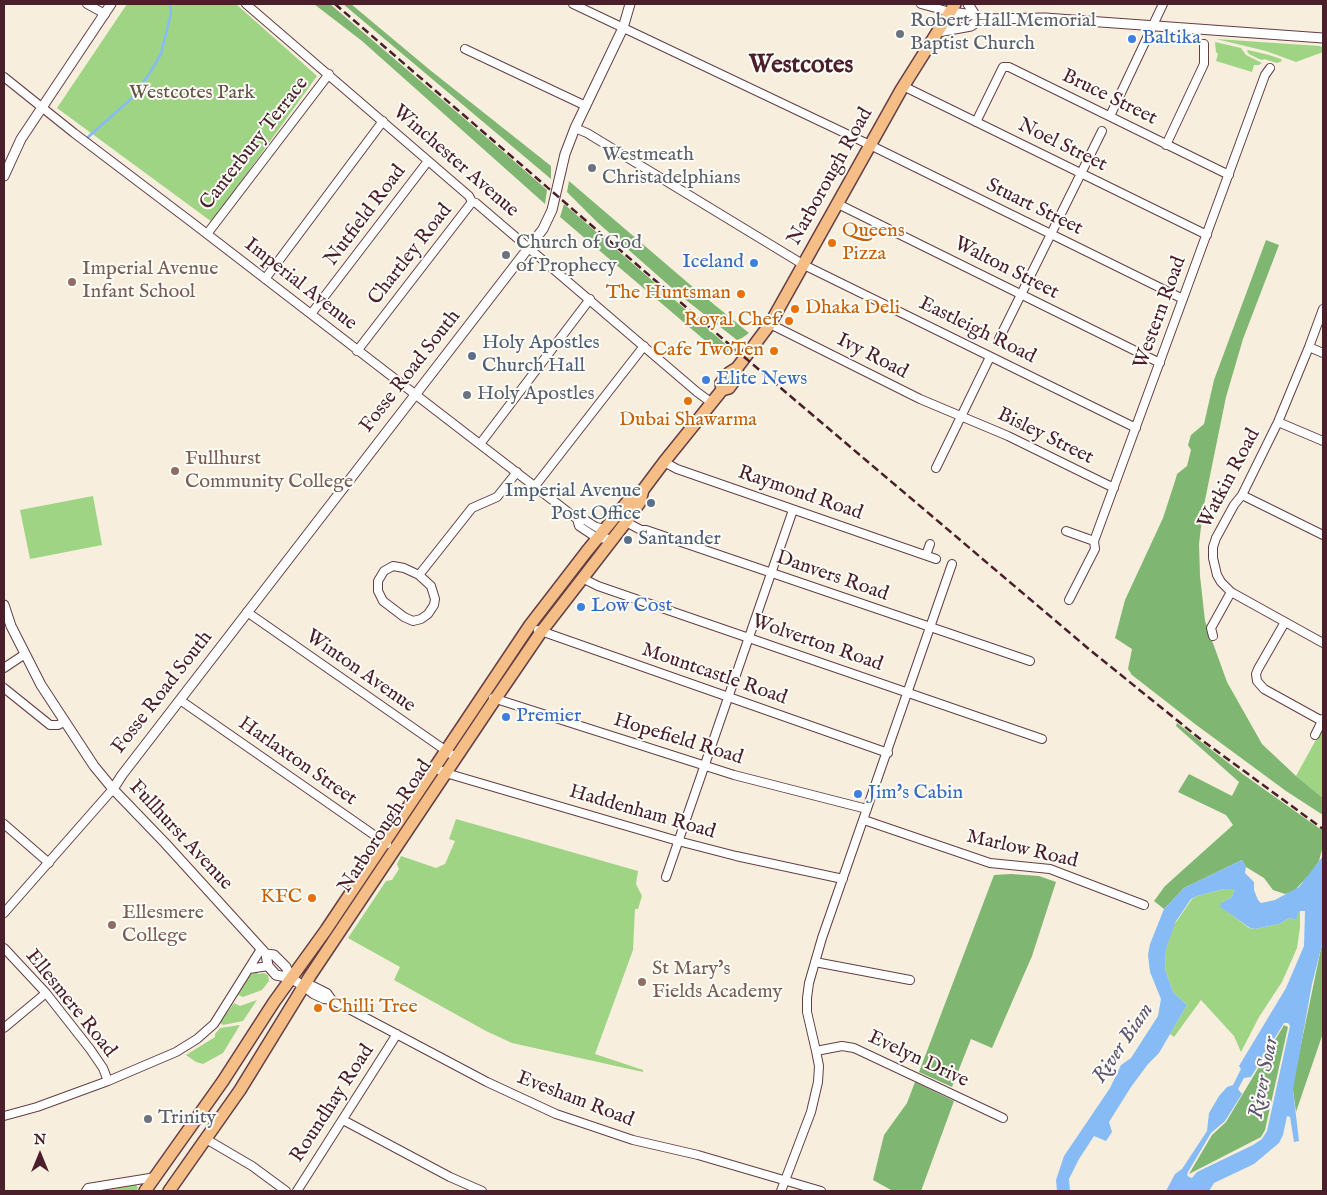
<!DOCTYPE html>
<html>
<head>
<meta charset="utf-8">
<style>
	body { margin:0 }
	#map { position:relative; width:1327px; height:1195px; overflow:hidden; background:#f7eedd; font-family:"IM FELL English",serif }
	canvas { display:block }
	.frame { position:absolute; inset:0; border:5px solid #4a1f2b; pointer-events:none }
	.north { position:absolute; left:15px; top:1130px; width:50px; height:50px; -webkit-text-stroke:4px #fdfcf7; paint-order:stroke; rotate:0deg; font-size:14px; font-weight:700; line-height:20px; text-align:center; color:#4a1f2b }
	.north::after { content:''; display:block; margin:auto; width:18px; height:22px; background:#4a1f2b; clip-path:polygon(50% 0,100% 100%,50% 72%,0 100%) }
</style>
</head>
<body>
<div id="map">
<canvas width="1327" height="1195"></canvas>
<div class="frame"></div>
<div class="north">N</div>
</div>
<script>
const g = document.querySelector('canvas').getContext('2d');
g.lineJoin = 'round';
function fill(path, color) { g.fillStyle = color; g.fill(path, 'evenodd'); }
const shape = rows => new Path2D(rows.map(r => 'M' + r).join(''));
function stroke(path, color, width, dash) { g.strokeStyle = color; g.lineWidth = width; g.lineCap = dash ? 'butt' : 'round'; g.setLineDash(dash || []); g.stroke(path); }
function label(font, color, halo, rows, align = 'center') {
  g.font = font + ' "IM FELL English",serif'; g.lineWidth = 4; g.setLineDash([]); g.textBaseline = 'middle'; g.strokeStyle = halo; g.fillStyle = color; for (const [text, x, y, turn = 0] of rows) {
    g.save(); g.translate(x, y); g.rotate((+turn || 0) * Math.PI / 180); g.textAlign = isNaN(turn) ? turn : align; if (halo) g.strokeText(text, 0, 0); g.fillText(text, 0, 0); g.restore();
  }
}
fill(shape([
	[127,4,236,4,317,76,212,222,57,108],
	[1216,39,1320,46,1323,48,1323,52,1296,62,1266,51],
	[1215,42,1241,48,1246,55,1262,63,1259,65,1254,65,1252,72,1216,61,1218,54,1216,52],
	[1248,50,1269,55,1281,59,1282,61,1277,63,1264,59,1263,60,1259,59,1249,54,1247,51],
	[93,496,102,545,30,559,20,510],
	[1323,727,1323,798,1296,776],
	[456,819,638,871,636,884,642,896,638,909,635,909,633,950,595,1054,643,1070,643,1072,512,1043,486,1031,394,980,400,967,348,938,386,881,392,880,399,869,397,864,401,856,436,868,445,864,455,841,449,839],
	[1224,889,1233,889,1234,891,1232,897,1223,902,1220,906,1249,928,1255,929,1279,924,1290,918,1295,920,1296,914,1300,911,1300,927,1297,948,1282,982,1259,1017,1241,1052,1234,1036,1201,1000,1174,1037,1170,1034,1187,1005,1173,992,1165,969,1166,949,1174,925,1192,899,1197,896],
	[257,971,258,974,264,973,268,975,269,981,262,990,243,997,238,995,250,975],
	[257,1000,243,1021,223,1025,220,1023,234,1003,240,1006],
	[240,1025,223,1053,203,1064,196,1062,186,1055,215,1037,215,1034,220,1028],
	[135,1183,138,1188,136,1191,91,1191]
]), '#9fd485');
fill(shape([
	[314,4,330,4,507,155,547,190,545,204,362,41],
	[343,4,351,4,430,70,551,166,551,179],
	[569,181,694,288,749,333,742,338,737,340,682,297,597,222,567,192],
	[564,204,730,348,726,355,708,343,560,217],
	[1266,240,1279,245,1243,339,1226,397,1203,510,1199,544,1200,576,1205,621,1227,682,1262,744,1296,776,1323,798,1323,815,1286,791,1195,724,1132,675,1128,669,1132,649,1115,638,1125,600,1163,518,1176,478,1177,474,1187,466,1191,450,1188,445,1191,435,1204,424,1214,380],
	[1177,723,1244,775,1323,831,1323,846,1319,861,1311,873,1294,891,1285,894,1273,890,1264,878,1246,867,1242,860,1184,888,1164,909,1154,901,1165,886,1233,825,1226,815,1178,792,1189,774,1232,796,1239,782,1176,726],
	[1011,874,1039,876,1056,882,1032,956,992,1048,971,1039,952,1087,919,1072,994,875],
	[1323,939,1323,1033,1296,1112,1293,1090,1293,1083],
	[1284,1025,1288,1027,1265,1130,1261,1137,1189,1174,1212,1135,1226,1122],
	[915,1082,954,1101,921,1191,890,1191,891,1190,873,1180,884,1135,907,1103]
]), '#7fb672');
fill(shape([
	[1323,856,1323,941,1312,984,1293,1090,1299,1141,1294,1142,1290,1117,1287,1116,1283,1135,1279,1143,1254,1164,1214,1183,1209,1191,1166,1191,1175,1174,1182,1169,1207,1131,1209,1113,1219,1096,1227,1087,1233,1085,1241,1069,1239,1066,1286,988,1304,946,1305,911,1300,911,1297,914,1297,918,1295,920,1290,918,1279,924,1255,929,1250,928,1219,906,1223,902,1232,897,1234,891,1233,889,1224,889,1197,896,1191,899,1176,921,1166,949,1165,969,1173,992,1187,1005,1159,1053,1148,1064,1131,1087,1109,1122,1112,1132,1106,1141,1094,1136,1079,1159,1069,1179,1070,1191,1057,1191,1056,1180,1064,1156,1110,1088,1121,1065,1131,1058,1158,1016,1161,999,1150,972,1148,955,1150,944,1164,909,1184,888,1242,860,1246,867,1245,873,1254,882,1254,890,1258,900,1261,903,1275,900,1299,887],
	[1284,1023,1288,1023,1290,1026,1267,1131,1262,1139,1253,1145,1197,1172,1192,1178,1189,1177,1187,1175,1188,1172,1211,1133,1225,1121,1242,1094,1238,1089,1244,1078,1251,1077]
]), '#87bbf5');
stroke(shape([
	[86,139,132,98,149,74,161,54,171,13,170,4]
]), '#87bbf5', 2.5);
const minor = shape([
	[87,4,105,14],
	[246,4,469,196,472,202,476,203,697,392,712,403],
	[573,4,870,145,1183,299],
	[921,4,950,12],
	[465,49,586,106],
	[4,77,74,133,194,224,577,519,585,520,596,527,604,529],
	[903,86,1207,235],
	[1110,116,1163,4],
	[976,122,1002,69,1003,67,1009,67,1229,175],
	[575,128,587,133,804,265,1136,428],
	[1166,145,1204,64,1204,44],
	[838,204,1160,363],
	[207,234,329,74],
	[265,279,383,121],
	[1323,309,1309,347,1278,422,1242,495,1234,505,1216,538,1213,547,1213,558,1217,575,1221,582,1231,592,1323,643],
	[311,314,428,161],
	[770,324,920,399,1008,436,1114,488],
	[999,339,1102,131],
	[1309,347,1323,353],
	[357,351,472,202],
	[1278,422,1323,441],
	[480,444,590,299],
	[664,462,677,469,936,559],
	[936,468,990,357],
	[535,486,644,346],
	[1242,495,1323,535],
	[577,519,579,526,597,538,611,539],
	[626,522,641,530,646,530,1030,661],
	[1066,531,1094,541,1265,75,1270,68],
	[926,555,930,544],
	[419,575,404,568,393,566,384,571,378,581,378,591,383,601,404,617,413,621,421,619,428,614,434,605,435,599,431,586,419,575,472,508,497,497,517,472],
	[582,578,598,586,1042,739],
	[1069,600,1095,549,1094,541],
	[247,612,455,757],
	[1285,622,1258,669,1256,674,1257,681,1264,689,1322,721,1323,719],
	[538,630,888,753],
	[1213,636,1211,628,1231,592],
	[4,668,25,654],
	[4,688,50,725,58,725,64,722],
	[493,698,734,775,867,809],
	[180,700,387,844],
	[1315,735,1322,721],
	[434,768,449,774,678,841,736,856,843,879],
	[864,820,990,863,1050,869,1144,905],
	[4,824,49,863],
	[666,877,793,510],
	[4,913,113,789],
	[4,948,46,993,90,1049,103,1068,108,1081],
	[815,962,910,980],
	[249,969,268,966],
	[303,986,313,994,324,999,332,1000,487,1082,556,1114,633,1140,698,1155,821,1191],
	[303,986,313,986,327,993,332,1000],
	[4,1028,46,993],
	[816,1051,842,1046,854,1048,1003,1118],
	[4,1116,37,1107,108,1081,176,1052,197,1039,214,1024,261,949],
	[343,1120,450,1177,482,1191],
	[206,1139,252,1166,286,1191],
	[86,1191,88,1188,156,1177],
	[297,1191,397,1034],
	[781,1191,811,1112,818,1082,819,1066,816,1051,807,1012,807,998,809,983,822,938,952,564]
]);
const tertiary = shape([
	[968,4,975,15],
	[950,12,975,15,981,19,1045,18,1323,38],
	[938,32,971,26,981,19],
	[4,176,21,139,111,4],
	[4,605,11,626,41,685,94,766,113,789,165,843,266,954,268,966,276,975,291,978,303,986],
	[113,789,122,775,543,229,552,210,565,154,575,128,623,28,630,4],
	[266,954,274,955,286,967,291,978]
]);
const primary = shape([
	[722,390,721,383,729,373,737,368,770,324,901,90,955,4],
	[145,1191,223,1081,274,1002,326,930,530,625,587,551,632,496,643,490],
	[169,1191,240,1090,310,976,496,698,541,632,626,522,640,502,643,490,664,462,722,390,729,388,737,377,737,368]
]);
stroke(minor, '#643e46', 10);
stroke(tertiary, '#643e46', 11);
stroke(primary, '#643e46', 14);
stroke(minor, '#fff', 8);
stroke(tertiary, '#fff', 9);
stroke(primary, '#f6be87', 11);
stroke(shape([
	[335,4,730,345,1090,650,1199,738,1323,829]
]), '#4a1f2b', 2.5, [8, 4]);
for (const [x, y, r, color] of [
	[900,34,5,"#6b7280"],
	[1132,39,5,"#3f7fe0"],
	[592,168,5,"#6b7280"],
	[832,243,5,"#e8710a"],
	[506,255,5,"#6b7280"],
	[754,263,5,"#3f7fe0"],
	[72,282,5,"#8d6e63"],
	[741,294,5,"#e8710a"],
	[795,309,5,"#e8710a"],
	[789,321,5,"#e8710a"],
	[774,351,5,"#e8710a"],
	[472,356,5,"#5c6f8a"],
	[706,380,5,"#3f7fe0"],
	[467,395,5,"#6b7280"],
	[688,401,5,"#e8710a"],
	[175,471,5,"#8d6e63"],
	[651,503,5,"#5c6f8a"],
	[628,540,5,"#5c6f8a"],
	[581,607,5,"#3f7fe0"],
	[506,717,5,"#3f7fe0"],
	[858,794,5,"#3f7fe0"],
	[312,898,5,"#e8710a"],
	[112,925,5,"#8d6e63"],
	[642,982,5,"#8d6e63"],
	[318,1008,5,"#e8710a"],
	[148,1119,5,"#6b7280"]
]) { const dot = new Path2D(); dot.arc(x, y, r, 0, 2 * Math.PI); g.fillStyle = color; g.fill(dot); stroke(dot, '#fdfcf7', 2); }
label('20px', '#5b616d', '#fdfcf7', [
	["Robert Hall Memorial",910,22],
	["Baptist Church",910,45],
	["Westmeath",602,156],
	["Christadelphians",602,179],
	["Church of God",516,244],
	["of Prophecy",516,267],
	["Holy Apostles",477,395],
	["Trinity",158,1119]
], 'left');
label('20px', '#366cbe', '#fdfcf7', [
	["Baltika",1142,39],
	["Iceland",744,263,"right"],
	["Elite News",716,380],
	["Low Cost",591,607],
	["Premier",516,717],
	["Jim's Cabin",868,794]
], 'left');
label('20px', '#645546', '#fdfcf7', [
	["Westcotes Park",192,94]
]);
label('20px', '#4a1f2b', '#fdfcf7', [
	["Bruce Street",1109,98,26],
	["Canterbury Terrace",255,144,-52],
	["Noel Street",1062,146,26],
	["Winchester Avenue",455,162,41],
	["Narborough Road",831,177,-61],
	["Stuart Street",1034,208,26],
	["Nutfield Road",366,216,-53],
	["Chartley Road",411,255,-52],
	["Walton Street",1006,269,27],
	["Imperial Avenue",300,285,38],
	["Western Road",1161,313,-70],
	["Eastleigh Road",977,331,26],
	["Ivy Road",872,357,27],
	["Fosse Road South",411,372,-52],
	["Bisley Street",1045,437,26],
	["Watkin Road",1230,479,-62],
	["Raymond Road",800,494,19],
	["Danvers Road",832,577,19],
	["Wolverton Road",817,644,19],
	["Winton Avenue",360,672,35],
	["Mountcastle Road",714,675,19],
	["Fosse Road South",163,693,-52],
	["Hopefield Road",678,740,17],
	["Harlaxton Street",297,762,35],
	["Haddenham Road",642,813,16],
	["Narborough Road",386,827,-57],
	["Fullhurst Avenue",180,836,47],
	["Marlow Road",1022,850,13],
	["Ellesmere Road",70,1004,51],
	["Evelyn Drive",918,1060,25],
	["Evesham Road",575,1100,21],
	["Roundhay Road",333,1104,-57]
]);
label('20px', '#c56008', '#fdfcf7', [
	["Queens",842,232,"left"],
	["Pizza",842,255,"left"],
	["The Huntsman",731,294],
	["Dhaka Deli",805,309,"left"],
	["Royal Chef",779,321],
	["Cafe TwoTen",764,351],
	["Dubai Shawarma",688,421,"center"],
	["KFC",302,898],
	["Chilli Tree",328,1008,"left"]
], 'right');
label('20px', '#785e54', '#fdfcf7', [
	["Imperial Avenue",82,270],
	["Infant School",82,293],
	["Fullhurst",185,460],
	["Community College",185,483],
	["Ellesmere",122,914],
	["College",122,937],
	["St Mary's",652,970],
	["Fields Academy",652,993]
], 'left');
label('20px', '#4e5e75', '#fdfcf7', [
	["Holy Apostles",482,344],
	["Church Hall",482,367],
	["Imperial Avenue",641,492,"right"],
	["Post Office",641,515,"right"],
	["Santander",638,540]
], 'left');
label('italic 21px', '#5f5672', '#fdfcf7', [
	["River Biam",1124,1044,-56],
	["River Soar",1265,1078,-79]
]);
label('bold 25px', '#4a1f2b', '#fdfcf7', [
	["Westcotes",801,67]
]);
</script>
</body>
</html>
